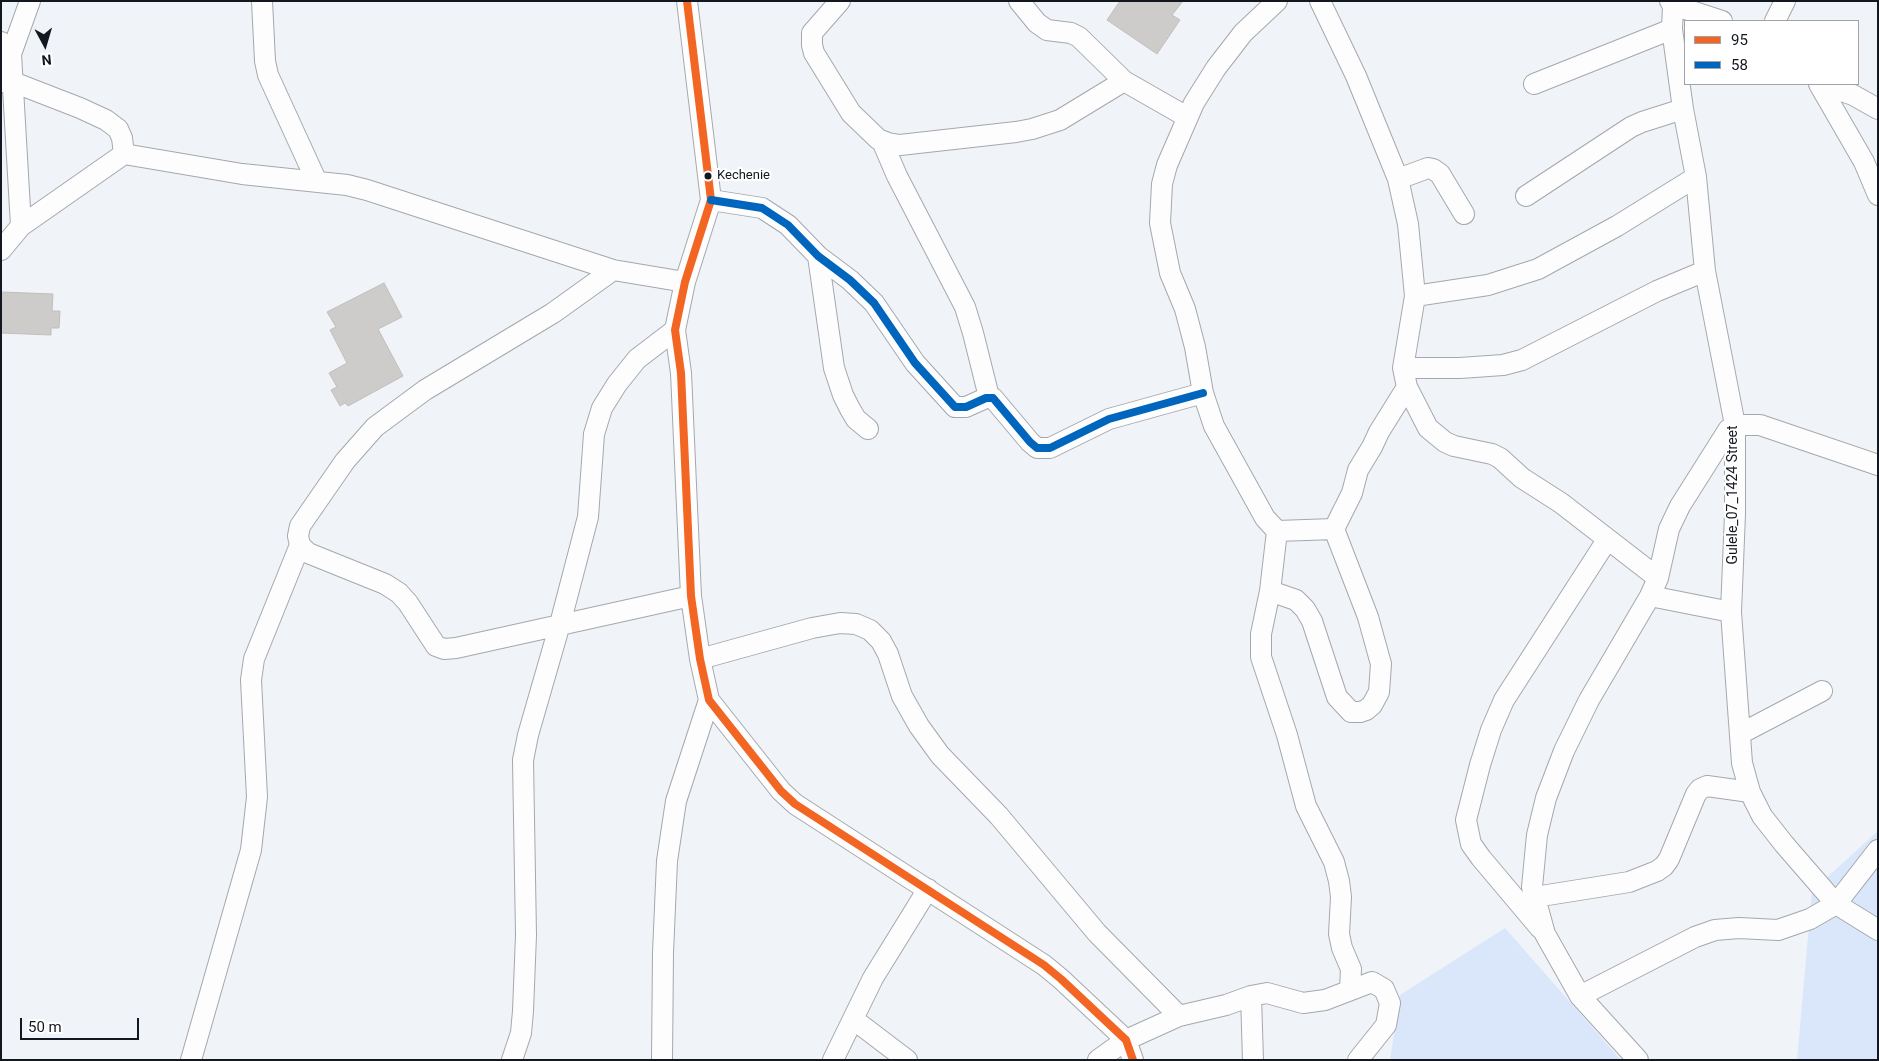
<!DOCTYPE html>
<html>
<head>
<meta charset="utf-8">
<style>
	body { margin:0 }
	#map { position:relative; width:1879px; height:1061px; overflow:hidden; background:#f0f3f8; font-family:Roboto,sans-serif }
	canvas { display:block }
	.frame { position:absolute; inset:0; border:2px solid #131820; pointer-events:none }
	.legend { position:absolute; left:1684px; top:20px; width:175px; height:65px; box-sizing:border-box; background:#fff; border:1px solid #a1a3a6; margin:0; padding:6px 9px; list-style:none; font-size:15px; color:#131820 }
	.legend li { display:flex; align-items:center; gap:10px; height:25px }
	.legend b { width:25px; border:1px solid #a1a3a6 }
	.north { position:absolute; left:20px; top:20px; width:50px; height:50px; -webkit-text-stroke:4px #fff; paint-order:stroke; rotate:174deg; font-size:14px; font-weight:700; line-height:20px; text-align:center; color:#131820 }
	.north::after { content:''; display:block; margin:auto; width:18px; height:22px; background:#131820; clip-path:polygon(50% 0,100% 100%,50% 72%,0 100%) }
	.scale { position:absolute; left:20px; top:1018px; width:119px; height:22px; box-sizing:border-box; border:2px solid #131820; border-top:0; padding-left:6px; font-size:15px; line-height:18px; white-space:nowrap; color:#131820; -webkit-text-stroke:4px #fff; paint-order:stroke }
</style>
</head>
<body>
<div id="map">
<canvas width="1879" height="1061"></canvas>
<div class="frame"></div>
<ul class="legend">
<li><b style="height:6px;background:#f26522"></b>95</li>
<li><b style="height:6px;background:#0065bd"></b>58</li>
</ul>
<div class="north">N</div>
<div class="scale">50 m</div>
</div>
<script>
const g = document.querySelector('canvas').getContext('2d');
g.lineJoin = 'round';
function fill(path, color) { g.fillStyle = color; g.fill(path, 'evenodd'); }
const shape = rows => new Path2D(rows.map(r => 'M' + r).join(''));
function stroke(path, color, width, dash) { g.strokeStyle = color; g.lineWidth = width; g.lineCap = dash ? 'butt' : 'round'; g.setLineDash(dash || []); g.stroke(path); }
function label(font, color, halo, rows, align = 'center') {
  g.font = font + ' Roboto,sans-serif'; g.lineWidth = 4.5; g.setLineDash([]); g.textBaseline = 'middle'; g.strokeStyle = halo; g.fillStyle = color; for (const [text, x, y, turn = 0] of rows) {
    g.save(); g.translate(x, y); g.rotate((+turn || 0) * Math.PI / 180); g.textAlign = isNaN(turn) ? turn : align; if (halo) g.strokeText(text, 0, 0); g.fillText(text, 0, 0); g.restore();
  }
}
fill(shape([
	[1878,831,1878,1060,1797,1060,1812,891],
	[1505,928,1621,1060,1390,1060,1400,995]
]), '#dae7fb');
const building = shape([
	[1120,1,1183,1,1172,15,1180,20,1157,54,1107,20,1120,1],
	[384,283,402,317,378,329,403,376,348,406,345,403,340,406,331,390,337,387,329,373,347,363,330,330,336,327,327,312,384,283],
	[1,292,53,294,52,311,60,311,59,328,51,328,51,335,1,333,1,292]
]);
fill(building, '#cdccca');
stroke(building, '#bfbebc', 1);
const minor = shape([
	[262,1,265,61,268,75,317,182],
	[687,1,711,200,685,282,675,330,681,373,691,596,700,659,709,700,781,791,795,804,1044,965,1061,979,1126,1040,1133,1060],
	[840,1,812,33,812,45,814,53,851,113,878,139,888,143,900,145,1016,132,1032,129,1060,120,1124,81],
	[1019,1,1037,23,1047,30,1071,33,1079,37,1124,81,1187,117],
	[1277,1,1243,33,1216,68,1194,103,1167,165,1162,184,1160,223,1170,273,1185,309,1195,347,1203,393,1214,426,1265,518,1277,531,1334,529],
	[1320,1,1356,76,1398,179,1408,224,1415,296,1403,368,1407,387,1428,428,1445,442,1454,446,1492,454,1500,458,1522,478,1561,503,1658,578],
	[1670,1,1673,5,1672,29,1683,109,1696,177,1705,271,1735,425,1735,514,1731,612,1742,763,1750,792,1762,816,1784,844,1836,904,1878,930],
	[1673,5,1722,21],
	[1775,21,1785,1],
	[1,42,11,54,30,1],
	[11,54,21,226],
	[1,82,13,82,80,108,106,120,118,129,122,138,124,154],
	[1534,84,1672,29],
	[1819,84,1864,162,1878,195],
	[1822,84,1853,95,1878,109],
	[882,141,897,176,965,307,973,333,989,397],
	[1398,179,1428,168,1433,169,1440,174,1464,214],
	[1526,196,1631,127,1642,122,1683,109],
	[711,200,762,208,788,225,818,256,850,280,874,303,915,363,955,407,966,407,986,398,993,398,1030,442,1037,448,1050,448,1109,419,1203,393],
	[1,250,21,226,124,154,242,174,347,185,367,190,613,270,685,282],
	[818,256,834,368,843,395,850,409,856,419,868,429],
	[613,270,553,313,425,390,375,427,345,461,300,526,298,536,300,545,308,553,385,584,399,593,408,603,436,646,444,649,456,648,691,596],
	[1415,296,1488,285,1538,269,1617,226,1696,177],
	[1403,368,1460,368,1503,365,1522,360,1657,291,1705,271],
	[1735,425,1760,425,1878,465],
	[1277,531,1270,591,1261,634,1261,657,1287,735,1306,806,1334,862,1339,881,1341,897,1339,934,1342,948,1351,969,1350,989],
	[1270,591,1296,600,1305,609,1312,621,1337,697,1351,712,1360,712,1366,710,1372,705,1379,692,1381,664,1368,617,1334,529,1352,493,1358,470,1372,447,1379,432,1407,387],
	[1650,596,1731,612],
	[700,659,812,628,840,623,856,624,870,630,881,641,888,654,902,696,919,726,940,755,999,816,1097,933,1179,1016],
	[1740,734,1822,691],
	[1535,897,1629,882,1657,871,1664,866,1669,859,1696,794,1700,789,1707,786,1750,792],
	[1540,928,1481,858,1471,844,1466,820,1480,765,1491,730,1504,700,1607,540],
	[1251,996,1253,1060],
	[1580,996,1695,937,1715,930,1739,928,1778,930,1810,919,1836,904,1878,850],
	[853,1019,907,1060],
	[191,1060,251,850,257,797,251,680,254,659,300,545],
	[512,1060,521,1033,523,1011,526,935,523,760,528,735,560,624,588,517,594,434,602,408,617,384,637,359,675,330],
	[662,1060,663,953,667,861,676,801,709,700],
	[833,1060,873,978,928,889],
	[1098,1060,1126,1040,1179,1016,1226,1005,1251,996,1267,993,1303,1003,1325,1000,1372,982,1384,989,1390,1003,1386,1025,1358,1060],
	[1638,1060,1580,996,1545,934,1532,887,1537,835,1546,798,1564,751,1589,700,1650,596,1658,578,1669,529,1680,506,1728,430,1735,425]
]);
stroke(minor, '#a4a8ae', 22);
stroke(minor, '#fdfdfe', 20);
stroke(shape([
	[687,1,711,200,685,282,675,330,681,373,691,596,700,659,709,700,781,791,795,804,1044,965,1061,979,1126,1040,1133,1060]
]), '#f26522', 8);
stroke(shape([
	[711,200,762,208,788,225,818,256,850,280,874,303,915,363,955,407,966,407,986,398,993,398,1030,442,1037,448,1050,448,1109,419,1203,393]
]), '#0065bd', 8);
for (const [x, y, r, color] of [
	[708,176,4.5,"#131820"]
]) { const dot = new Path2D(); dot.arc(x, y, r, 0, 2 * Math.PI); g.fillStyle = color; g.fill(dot); stroke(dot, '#fff', 2); }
label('13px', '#131820', '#fff', [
	["Kechenie",717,176]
], 'left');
label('14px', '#131820', '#fff', [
	["Gulele_07_1424 Street",1733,495,-90]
]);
</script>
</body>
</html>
